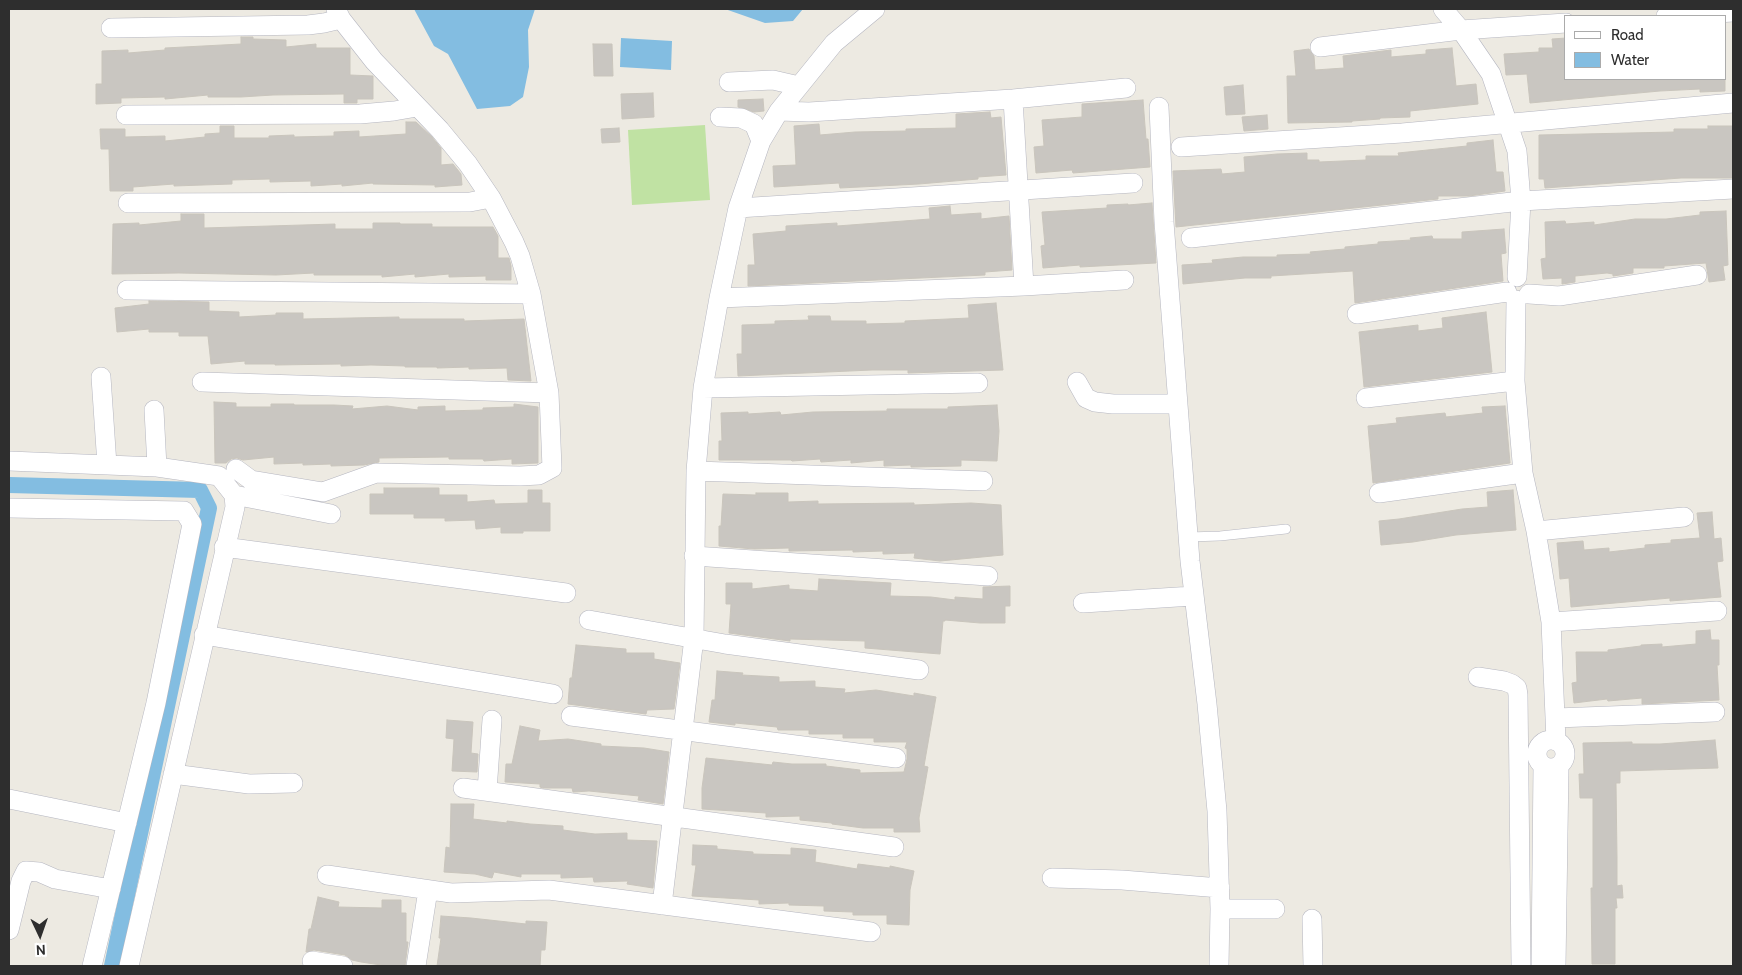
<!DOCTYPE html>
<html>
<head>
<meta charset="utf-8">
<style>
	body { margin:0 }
	#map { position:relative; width:1742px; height:975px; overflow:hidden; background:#edeae2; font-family:Cabin,sans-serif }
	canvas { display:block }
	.frame { position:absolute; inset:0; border:10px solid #2e2e2e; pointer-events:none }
	.legend { position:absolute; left:1564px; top:15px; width:162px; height:65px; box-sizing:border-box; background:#fff; border:1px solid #ababab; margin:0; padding:6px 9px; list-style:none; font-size:15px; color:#2e2e2e }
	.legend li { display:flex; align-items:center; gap:10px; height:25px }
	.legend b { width:25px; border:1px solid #ababab }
	.north { position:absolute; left:15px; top:910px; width:50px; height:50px; -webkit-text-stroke:4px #fff; paint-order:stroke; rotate:177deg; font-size:14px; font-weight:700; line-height:20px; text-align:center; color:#2e2e2e }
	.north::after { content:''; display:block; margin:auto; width:18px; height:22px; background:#2e2e2e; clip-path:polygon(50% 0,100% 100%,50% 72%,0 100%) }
</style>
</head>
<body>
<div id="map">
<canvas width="1742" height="975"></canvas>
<div class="frame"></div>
<ul class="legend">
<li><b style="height:6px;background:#fff"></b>Road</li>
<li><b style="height:14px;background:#83bde1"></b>Water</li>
</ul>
<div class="north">N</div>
</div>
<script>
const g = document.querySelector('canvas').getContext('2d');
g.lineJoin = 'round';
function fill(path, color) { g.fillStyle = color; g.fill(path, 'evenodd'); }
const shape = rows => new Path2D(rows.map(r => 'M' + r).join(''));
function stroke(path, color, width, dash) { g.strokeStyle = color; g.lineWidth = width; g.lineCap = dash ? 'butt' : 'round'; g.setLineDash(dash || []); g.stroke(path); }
fill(shape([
	[705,125,710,200,632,205,628,130]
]), '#c0e2a3');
fill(shape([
	[414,9,535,9,528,30,529,67,523,97,510,106,477,109,448,54,434,46],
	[725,9,803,9,793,21,765,23],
	[621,38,672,41,671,70,620,67]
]), '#83bde1');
stroke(shape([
	[9,485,200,490,209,508,112,966]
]), '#83bde1', 16);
const building = shape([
	[241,37,253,37,253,39,286,40,286,47,316,44,316,48,350,48,350,75,373,76,373,99,357,99,357,103,344,103,344,94,273,95,241,97,208,97,208,95,165,99,165,97,121,98,121,103,96,104,96,84,102,84,102,51,128,50,128,53,165,50,165,48,241,44,241,37],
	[1566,38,1566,79,1725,79,1725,91,1700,92,1700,89,1660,91,1530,103,1527,74,1506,75,1504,54,1539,52,1539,48,1553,48,1552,39,1566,38],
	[593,44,612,44,613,76,594,76,593,44],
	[1452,48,1456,86,1476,84,1478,104,1410,111,1410,117,1380,118,1380,119,1352,121,1352,122,1288,123,1287,76,1296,76,1294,51,1309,49,1314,56,1315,70,1344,68,1343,56,1391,50,1391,57,1426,54,1426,50,1452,48],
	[1243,85,1245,114,1226,115,1224,87,1243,85],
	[653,93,654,117,622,119,621,94,653,93],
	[763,99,764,111,754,112,738,107,738,100,763,99],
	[1143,100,1146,139,1148,139,1150,167,1073,173,1072,170,1036,173,1034,147,1044,146,1042,120,1082,117,1082,104,1143,100],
	[990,112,991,118,1001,117,1006,175,978,177,978,179,919,184,840,188,839,183,774,187,773,166,796,165,794,126,819,124,820,135,855,132,906,131,906,129,956,128,956,114,990,112],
	[1267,115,1268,129,1244,131,1242,117,1267,115],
	[406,122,416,122,432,137,441,148,441,165,453,164,461,174,462,185,435,187,435,185,373,184,373,183,342,186,342,184,311,186,311,181,270,182,270,179,232,180,232,184,174,186,174,184,133,187,133,191,110,191,109,149,101,149,100,129,125,129,125,137,165,136,165,141,205,137,205,134,220,133,220,126,234,126,234,138,269,138,269,136,294,135,294,137,334,136,334,132,359,131,359,137,406,134,406,122],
	[1708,126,1733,126,1733,178,1681,178,1545,188,1544,179,1539,179,1539,135,1674,132,1674,129,1708,129,1708,126],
	[619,128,620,142,602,143,601,129,619,128],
	[1493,140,1496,172,1503,172,1505,191,1469,196,1438,196,1438,199,1176,227,1173,171,1221,169,1222,174,1245,172,1244,157,1277,154,1307,153,1307,160,1319,160,1319,162,1366,160,1366,156,1399,156,1398,153,1467,146,1467,143,1493,140],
	[1152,203,1156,263,1080,267,1080,265,1043,268,1041,246,1045,245,1042,212,1107,208,1107,205,1128,204,1128,205,1152,203],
	[950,206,951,215,981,213,981,219,1009,216,1012,270,985,272,985,275,748,286,748,265,755,265,753,234,786,231,786,226,837,223,837,226,930,219,929,208,950,206],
	[1726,211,1728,265,1723,266,1725,280,1709,282,1706,263,1664,266,1664,268,1633,268,1633,273,1613,276,1613,274,1607,273,1575,276,1575,282,1562,284,1562,278,1543,279,1541,259,1546,258,1545,222,1565,221,1566,224,1594,222,1594,225,1635,219,1666,219,1700,215,1700,212,1726,211],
	[181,214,204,214,204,228,335,224,335,229,373,229,373,223,400,223,400,224,432,224,432,227,493,227,498,236,498,258,509,258,511,266,511,280,486,280,486,276,449,277,449,274,415,277,415,274,382,277,382,275,314,275,314,273,276,275,179,273,112,274,113,224,139,223,139,225,181,221,181,214],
	[1504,229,1506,253,1501,254,1503,281,1355,303,1353,271,1271,276,1271,278,1245,278,1183,284,1182,265,1213,263,1212,260,1243,257,1277,257,1277,255,1311,254,1310,252,1345,249,1345,247,1378,244,1378,242,1411,240,1410,238,1432,236,1433,239,1462,239,1462,232,1504,229],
	[149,301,209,302,209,311,239,312,239,317,276,315,276,313,303,313,303,319,399,317,399,319,464,319,464,321,524,319,531,381,508,380,507,368,469,369,469,367,437,368,437,367,405,367,405,366,371,365,341,366,341,364,275,365,275,364,245,364,245,361,211,364,208,336,179,336,179,332,149,332,149,329,117,332,115,308,149,304,149,301],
	[996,303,1003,370,908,373,908,370,872,370,738,376,737,354,742,354,742,325,775,324,775,321,809,320,808,316,830,316,831,321,866,321,866,324,905,323,905,321,969,318,968,305,996,303],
	[1486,312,1492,372,1364,387,1359,332,1418,325,1418,331,1443,328,1442,318,1486,312],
	[214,402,236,403,236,407,271,407,271,404,294,404,294,405,334,405,353,406,352,409,387,406,418,410,418,407,445,406,445,411,483,410,483,408,514,407,514,404,538,407,538,463,512,464,512,459,484,461,483,459,449,459,449,457,379,458,379,462,364,465,331,466,331,464,303,465,303,463,274,464,274,457,243,460,237,458,231,459,226,463,215,463,214,402],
	[997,405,999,431,997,461,961,460,961,466,911,467,911,465,884,466,884,460,851,463,851,460,821,462,820,459,792,461,791,460,719,460,719,441,722,441,721,413,748,412,748,414,780,412,781,415,813,412,887,411,887,409,948,409,948,407,997,405],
	[1505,406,1510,463,1373,483,1368,426,1397,423,1396,418,1425,415,1445,413,1446,417,1483,413,1482,407,1505,406],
	[384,488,439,488,439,495,467,495,467,502,494,500,495,504,528,503,528,490,542,490,542,503,550,503,550,531,523,531,523,533,501,533,501,527,476,529,475,520,445,521,445,518,414,518,414,514,370,514,370,494,384,494,384,488],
	[1513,490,1516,530,1456,535,1413,542,1381,545,1379,521,1399,519,1462,509,1488,507,1487,492,1513,490],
	[756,493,788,493,788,502,818,501,818,504,914,503,914,505,971,503,1001,505,1003,555,940,561,914,558,915,553,883,554,883,551,853,552,853,550,789,551,789,548,754,549,719,546,719,526,721,526,723,494,756,495,756,493],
	[1712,512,1714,539,1721,538,1723,561,1717,562,1721,597,1670,601,1670,598,1571,607,1569,578,1560,579,1557,543,1583,541,1584,550,1609,548,1609,552,1645,548,1645,545,1671,543,1671,540,1700,538,1697,513,1712,512],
	[819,579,891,583,890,596,931,597,955,600,955,597,983,599,983,587,1010,586,1010,606,1005,606,1005,623,980,623,945,620,945,621,943,621,940,654,865,648,865,641,790,639,790,641,729,633,731,604,726,604,726,583,752,583,752,589,789,585,789,589,818,591,819,579],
	[1710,630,1711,640,1719,640,1719,665,1717,665,1719,700,1642,704,1642,698,1608,701,1607,699,1574,703,1572,683,1577,682,1576,652,1608,652,1608,650,1641,646,1641,645,1662,644,1662,647,1696,644,1696,631,1710,630],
	[576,645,626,649,626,653,654,653,654,659,680,663,674,709,647,710,646,714,568,704,570,678,572,678,576,645],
	[717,671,743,673,742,675,779,677,779,682,815,681,815,687,845,689,844,693,876,690,914,696,914,693,936,697,924,766,928,767,919,818,920,832,894,832,894,828,863,828,832,824,832,823,800,820,800,816,766,817,766,813,702,809,702,788,706,758,772,765,773,762,792,764,826,764,826,766,860,770,860,773,904,772,907,759,907,749,905,748,907,742,874,742,874,738,843,738,843,734,809,734,809,730,778,730,777,727,735,723,735,725,709,722,712,700,715,700,717,671],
	[447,720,473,722,471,753,478,754,477,772,452,771,454,739,446,738,447,720],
	[520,726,540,730,538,741,568,739,601,744,601,746,644,748,669,752,663,804,638,800,639,796,589,791,574,792,573,792,572,788,543,788,540,787,540,784,505,782,506,764,512,764,520,726],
	[1715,740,1718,768,1620,771,1620,783,1616,783,1617,858,1617,886,1622,885,1623,898,1616,898,1617,908,1615,908,1615,964,1592,964,1591,888,1593,888,1593,798,1580,798,1579,774,1584,774,1583,743,1632,742,1632,744,1660,744,1715,740],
	[451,804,474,804,473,819,507,823,507,821,530,824,563,826,563,830,595,834,627,833,627,840,657,841,653,888,627,884,628,881,594,882,593,877,561,878,561,874,521,874,521,877,494,872,492,878,475,874,444,872,446,847,450,848,451,804],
	[693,845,717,846,717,849,753,852,753,854,791,855,791,848,816,850,815,862,857,869,858,864,890,868,890,866,914,871,910,890,909,925,887,924,887,915,853,915,853,912,824,911,824,906,789,905,789,903,759,904,759,900,692,896,696,865,692,865,693,845],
	[318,897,339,902,338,907,382,908,382,900,401,900,401,913,406,913,406,942,408,942,405,966,388,966,361,962,352,960,345,955,314,950,306,952,309,929,311,929,318,897],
	[441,916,471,918,526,924,526,921,547,922,545,950,541,950,540,966,437,966,441,938,439,938,441,916]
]);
fill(building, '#c9c6c1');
stroke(building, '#c9c5bc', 1);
const lane = shape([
	[1189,537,1220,536,1286,529]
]);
const street = shape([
	[1443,9,1461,30,1491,74,1517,151,1521,201,1517,277],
	[1666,16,1733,12],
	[111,28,308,25,324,23,341,19],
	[1320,47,1461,30,1566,23],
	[729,82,773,80,799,86],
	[1013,99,1024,286],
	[1159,107,1164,222,1190,561,1207,704,1217,811,1220,909,1219,966],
	[779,111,809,112,1013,99,1126,88],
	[126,115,360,114,394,111,417,107],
	[720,117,741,118,754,124,761,141],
	[1181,147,1402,133,1733,103],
	[128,203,470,202,491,198],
	[738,208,1133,183],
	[1191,238,1521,201,1733,189],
	[127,290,531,294],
	[1529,294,1559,296,1697,275],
	[719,298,1024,286,1124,280],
	[1516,300,1515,381,1523,473,1536,531,1551,622,1556,741],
	[1357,314,1507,292],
	[101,377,107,465],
	[202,382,549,393],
	[1077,382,1086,398,1095,402,1113,404,1178,404],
	[703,388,978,383],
	[1366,398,1515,381],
	[154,410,157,467],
	[9,461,157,467,219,476,234,495,235,507,129,966],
	[236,469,251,480,323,492,376,473,520,476,539,475,552,468,549,393,531,294,520,256,514,242,491,198,468,164,440,130,374,61,341,19,336,9],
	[696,471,983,481],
	[1379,493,1523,473],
	[234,495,331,514],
	[9,508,184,511,192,524,156,703,92,966],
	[1536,531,1684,517],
	[224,547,566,593],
	[694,556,988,576],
	[1083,603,1193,596],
	[589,620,725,644,919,670],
	[1551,622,1717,611],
	[204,635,553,694],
	[1478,677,1504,681,1512,684,1517,688,1518,695,1521,966],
	[571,716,896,758],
	[1556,718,1715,712],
	'1537 754a14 14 0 1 1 28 0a14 14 0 1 1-28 0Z',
	[173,774,249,784,293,783],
	[463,788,894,847],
	[487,791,492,720],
	[9,799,127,823],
	[327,875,451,893,549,890,871,932],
	[1052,878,1122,880,1220,888],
	[662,905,694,638,696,471,703,388,719,298,738,208,761,141,779,111,834,43,875,9],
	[1220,909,1275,909],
	[1312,919,1313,966],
	[9,930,21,881,26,871,39,872,55,879,111,889],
	[312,961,343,966],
	[416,966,428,890],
	[1541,966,1543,766],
	[1556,966,1559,767]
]);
stroke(lane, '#b5b6c0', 10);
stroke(street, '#b5b6c0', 20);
stroke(lane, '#fff', 9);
stroke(street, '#fff', 19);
</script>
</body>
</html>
